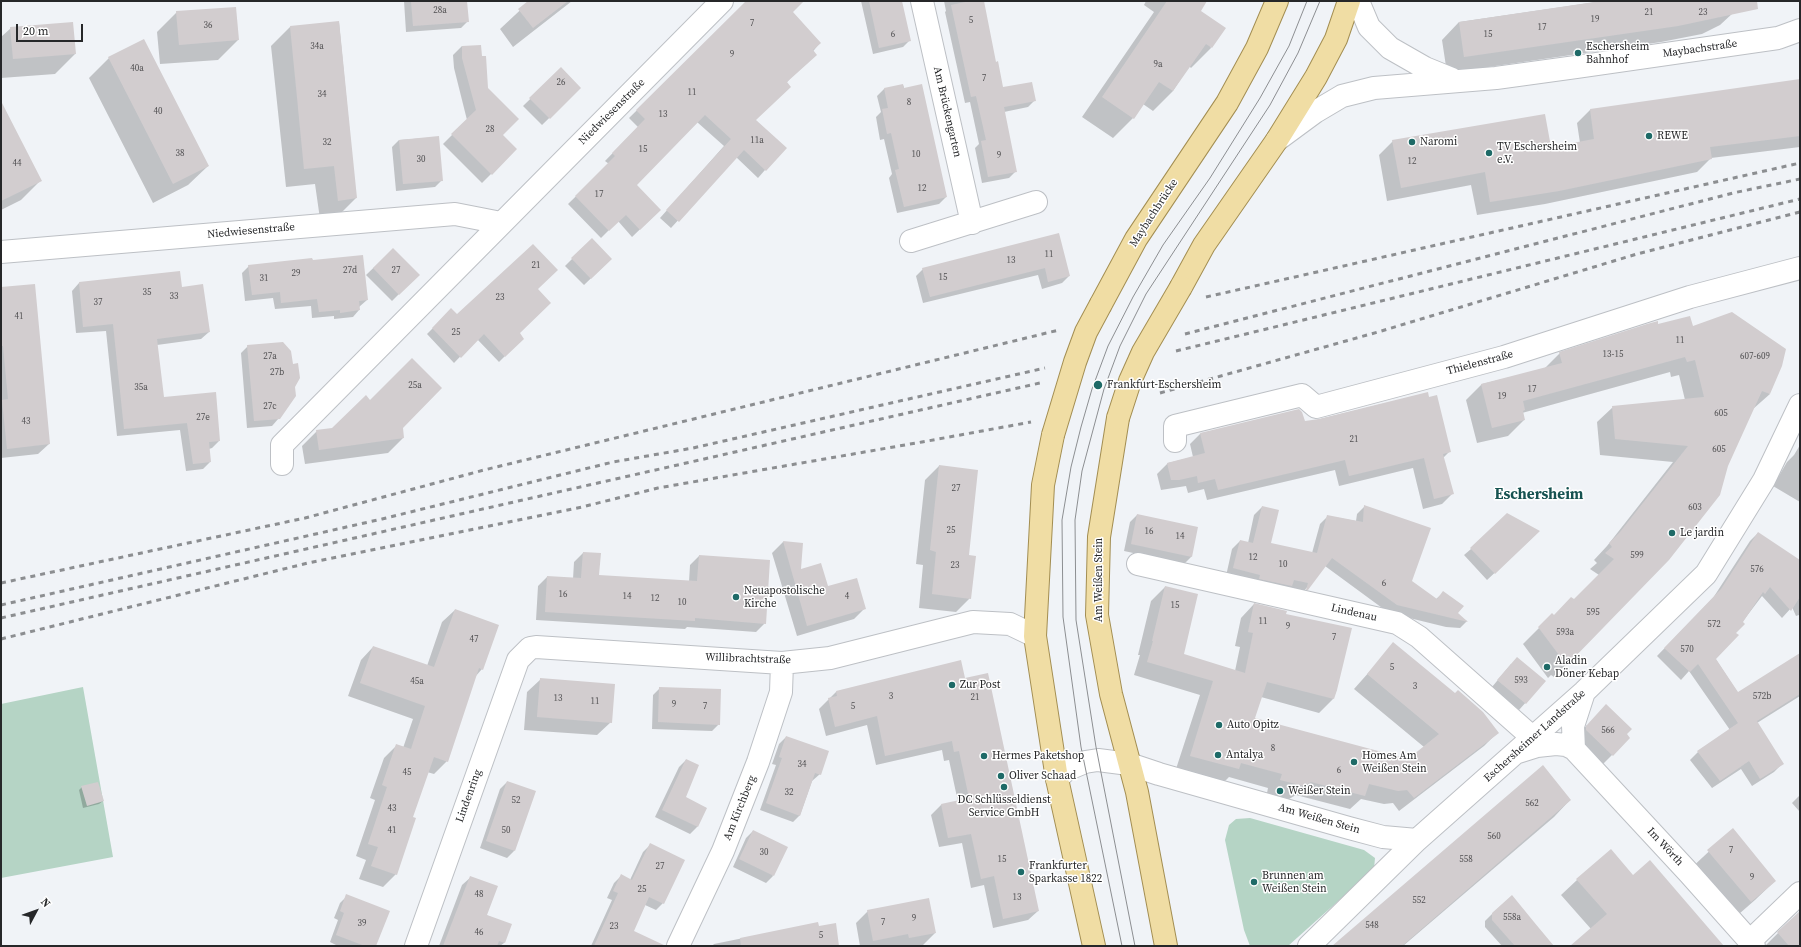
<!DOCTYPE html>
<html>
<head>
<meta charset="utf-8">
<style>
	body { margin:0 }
	#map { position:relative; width:1801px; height:947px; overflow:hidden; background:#f0f3f7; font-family:"Source Serif 4",serif }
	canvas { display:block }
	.frame { position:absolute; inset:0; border:2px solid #262729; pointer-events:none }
	.north { position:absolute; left:16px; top:891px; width:40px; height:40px; -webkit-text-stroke:3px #fff; paint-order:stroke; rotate:49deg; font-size:11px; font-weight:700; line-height:16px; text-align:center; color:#262729 }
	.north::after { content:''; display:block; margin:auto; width:14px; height:18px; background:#262729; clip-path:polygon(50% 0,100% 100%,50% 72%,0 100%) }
	.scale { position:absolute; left:16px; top:24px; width:67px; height:18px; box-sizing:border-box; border:2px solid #262729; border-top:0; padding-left:5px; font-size:12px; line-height:14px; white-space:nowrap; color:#262729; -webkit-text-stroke:3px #fff; paint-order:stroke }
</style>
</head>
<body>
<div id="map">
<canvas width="1801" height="947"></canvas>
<div class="frame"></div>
<div class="north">N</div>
<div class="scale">20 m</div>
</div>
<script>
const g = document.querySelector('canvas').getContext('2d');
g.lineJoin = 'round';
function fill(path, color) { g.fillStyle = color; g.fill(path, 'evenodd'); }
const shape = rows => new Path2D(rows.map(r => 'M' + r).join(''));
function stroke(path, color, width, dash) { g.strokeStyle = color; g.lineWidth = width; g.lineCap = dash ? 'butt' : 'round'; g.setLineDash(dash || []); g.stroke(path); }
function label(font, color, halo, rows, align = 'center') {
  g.font = font + ' "Source Serif 4",serif'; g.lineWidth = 3; g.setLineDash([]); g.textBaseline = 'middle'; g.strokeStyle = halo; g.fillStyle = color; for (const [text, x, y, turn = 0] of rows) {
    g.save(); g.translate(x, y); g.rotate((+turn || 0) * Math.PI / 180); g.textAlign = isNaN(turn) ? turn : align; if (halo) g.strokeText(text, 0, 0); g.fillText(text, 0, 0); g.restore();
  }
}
fill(shape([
	[83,687,113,857,1,878,1,704],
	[1250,818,1364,850,1375,858,1374,869,1288,946,1250,946,1244,930,1225,840,1229,825,1236,819]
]), '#b5d4c5');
fill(shape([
	[404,1,466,1,468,21,461,28,406,32],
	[530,1,572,1,513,47,500,29],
	[748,1,802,1,791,12,820,43,755,120,765,170,758,178,736,157,671,228,660,218,724,146,697,122,635,185,660,210,632,237,618,221,601,238,568,204,609,164,605,161,638,127,629,118],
	[861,1,901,1,909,41,903,47,873,54],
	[944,1,983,1,995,63,1002,89,1035,100,1028,107,1004,112,1016,171,1009,178,982,183,975,148,979,144,970,102,965,103,945,12,946,11],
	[1146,1,1206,1,1199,11,1211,48,1191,68,1189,66,1173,91,1153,111,1143,104,1133,118,1113,138,1082,117,1154,12,1144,5],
	[1603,1,1746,1,1720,25,1702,34,1661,42,1447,73,1442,40,1459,22],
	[177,12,238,40,218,60,160,64,157,32],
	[339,22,356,198,337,217,320,219,315,184,286,187,271,46,290,27],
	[11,28,75,54,55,74,1,78,1,37],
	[462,46,481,46,481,57,487,89,501,135,516,149,482,183,443,144,467,120,454,68,453,55],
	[109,58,208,166,188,185,153,203,89,78],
	[561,69,580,88,542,125,523,106],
	[1800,80,1800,147,1711,158,1697,172,1545,204,1477,215,1471,185,1387,201,1379,155,1393,141,1550,148,1580,143,1577,123,1590,110],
	[903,85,946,197,939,204,897,213,889,178,892,174,884,139,880,140,876,117,881,112,877,96,884,89],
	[1,103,40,181,21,200,1,210],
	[438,137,442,180,435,187,396,191,392,147,399,140],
	[1058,234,1069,276,1062,283,1042,289,1038,275,923,303,916,276,923,269],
	[592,239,611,259,584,285,565,266],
	[393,249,418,275,392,301,366,275],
	[249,266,367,300,359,307,359,310,353,317,334,319,334,316,312,318,311,306,275,309,273,298,245,301,242,273],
	[179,272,181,288,209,332,201,339,157,345,163,398,219,441,212,448,209,449,210,462,203,469,186,471,180,430,117,436,106,331,76,333,72,291,79,283],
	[1,288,49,444,38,454,1,458],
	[537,289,518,334,517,344,499,362,477,339,454,363,427,334,451,310,457,315],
	[1658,325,1692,327,1770,394,1753,409,1669,559,1554,677,1551,675,1548,678,1523,644,1552,615,1553,617,1574,601,1599,575,1590,569,1597,563,1594,560,1607,546,1673,462,1600,455,1597,422,1613,407,1685,400,1679,375,1671,377,1670,372,1522,413,1524,420,1508,436,1477,443,1466,400,1482,384,1544,369,1560,353],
	[248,346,279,418,272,426,247,428,241,353],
	[1427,393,1450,451,1443,458,1452,494,1442,504,1423,509,1413,468,1339,486,1335,470,1207,500,1204,489,1188,493,1186,486,1161,490,1157,474,1168,463,1193,457,1190,444,1200,434,1304,423],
	[402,427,403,438,388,453,305,464,302,446,317,431],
	[1800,445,1800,502,1773,486,1787,462,1794,455],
	[939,466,968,556,970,598,956,612,919,608,923,565,916,564,925,480],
	[1365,506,1411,582,1436,599,1443,593,1457,614,1467,621,1460,628,1446,627,1389,613,1325,566,1299,597,1226,576,1232,549,1240,541,1248,543,1254,515,1262,507,1270,544,1312,553,1320,524,1328,516,1356,521,1357,514],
	[1137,515,1197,528,1191,557,1184,564,1124,551,1130,522],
	[1758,533,1800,563,1800,617,1799,615,1796,616,1792,607,1782,618,1762,596,1715,658,1738,693,1800,654,1800,696,1757,723,1782,764,1774,772,1752,786,1741,769,1712,788,1690,760,1698,752,1730,730,1689,671,1681,680,1657,656,1713,598,1750,541],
	[1532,538,1487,580,1464,555,1471,549],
	[783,542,802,544,800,570,827,588,865,608,854,619,797,636,772,553],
	[583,553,598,576,689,582,690,565,699,556,765,623,756,632,687,627,685,629,536,620,538,586,547,577,573,579,574,562],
	[1165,587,1182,655,1235,671,1240,647,1235,646,1241,618,1254,604,1285,615,1337,689,1333,699,1319,713,1261,697,1254,719,1409,760,1424,747,1354,689,1394,644,1497,733,1484,746,1399,811,1393,803,1384,804,1361,799,1350,809,1296,795,1289,799,1267,793,1268,788,1229,777,1224,782,1176,769,1200,695,1134,675,1140,655,1138,655,1151,601],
	[455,610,482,669,475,677,447,761,434,774,427,772,412,817,396,874,383,887,359,879,366,860,356,856,375,800,370,798,384,758,397,745,403,748,413,719,348,696,361,660,373,647,427,666,442,622],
	[1511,664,1544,682,1519,710,1492,687],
	[541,679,611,722,597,735,524,730,527,692],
	[964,679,1038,911,1028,920,993,928,984,885,971,888,962,843,939,847,931,815,941,805,958,802,949,760,944,761,942,750,876,765,867,725,826,736,819,709,836,692],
	[660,688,719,724,712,731,652,729,653,695],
	[1587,725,1625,734,1629,738,1593,774,1567,748],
	[786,737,820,774,812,781,800,815,793,822,760,810,776,765,772,764,779,744],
	[686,760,684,798,706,808,697,827,690,834,655,817,679,767],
	[507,782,535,792,514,851,507,858,480,848,500,789],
	[82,787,103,801,99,804,83,808,79,790],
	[1800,795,1800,812,1792,803],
	[1570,800,1554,817,1403,946,1334,946],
	[1733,829,1775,881,1755,900,1731,921,1688,871],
	[753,831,773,876,766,883,733,867,746,838],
	[650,845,663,903,656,910,645,905,632,931,640,946,591,946,612,900,607,898,614,883,621,876,630,880,643,852],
	[1633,876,1716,946,1573,946,1591,929,1561,895,1577,880],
	[471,877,486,915,511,925,504,943,500,946,439,946,462,885],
	[347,896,375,946,336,946,336,945,330,942,338,920,334,918,340,903],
	[868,911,935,933,923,945,917,946,860,946,856,923],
	[1493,913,1554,946,1502,946,1485,927,1485,921],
	[1800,913,1800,946,1765,946,1778,933],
	[817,923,818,927,838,946,712,946,714,944]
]), '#0003');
fill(shape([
	[411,1,467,1,469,22,413,26],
	[528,1,568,1,533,28,518,9],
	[746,1,804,1,793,12,821,43,813,50,817,55,787,82,791,87,756,120,787,148,766,171,744,150,679,222,666,210,731,139,705,115,637,185,661,210,640,230,626,215,609,231,575,196,615,156,612,153,645,119,636,110],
	[869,1,902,1,911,41,879,48],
	[970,1,984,1,996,62,998,61,1003,87,1032,82,1036,101,1004,107,1017,172,988,177,981,141,986,140,976,96,971,97,951,5],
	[1167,1,1207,1,1201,11,1226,28,1212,48,1206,44,1173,91,1159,82,1134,119,1102,97],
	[1601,1,1757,1,1758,9,1678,26,1464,57,1459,22],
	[236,7,239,40,179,45,176,11],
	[339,21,357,198,338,201,334,166,304,169,290,26],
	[73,22,76,54,13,59,10,27],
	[144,39,209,166,173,184,108,57],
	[481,45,482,56,486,56,488,88,519,119,503,135,517,149,492,175,451,134,476,110,462,58,462,46],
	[561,67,581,88,550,119,529,98],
	[1800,79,1800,136,1710,147,1712,159,1559,191,1490,202,1485,172,1401,188,1392,140,1545,114,1551,147,1594,139,1590,109],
	[903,84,904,88,922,84,947,197,904,207,895,170,899,169,891,133,887,134,882,109,888,108,884,88],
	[1,101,42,181,1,201],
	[439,136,443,181,403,184,399,140],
	[1059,233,1070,276,1048,282,1045,268,930,297,922,268],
	[592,238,612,259,591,279,571,258],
	[533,244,558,270,538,289,551,303,520,333,524,339,505,357,484,334,461,358,432,328,451,308,457,314],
	[393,248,420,275,399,295,373,268],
	[363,255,368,300,359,301,360,310,340,313,340,310,319,312,317,299,281,303,280,292,252,295,248,265,312,258,313,260],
	[180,271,182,287,203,284,210,332,157,339,164,397,216,392,220,441,209,442,211,462,193,464,187,423,124,429,113,324,83,327,79,282],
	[35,284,50,444,7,449,2,400,8,399,3,346,1,346,1,287],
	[1732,312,1786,349,1782,366,1770,394,1762,391,1728,466,1720,495,1669,560,1570,662,1568,660,1565,663,1538,627,1552,613,1554,615,1571,597,1574,599,1614,559,1605,553,1612,547,1609,543,1620,532,1688,446,1615,439,1612,406,1704,397,1695,360,1687,362,1685,357,1523,401,1525,410,1523,411,1525,420,1492,428,1481,384,1562,363,1559,352,1647,324,1658,321,1658,324,1690,316,1693,326],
	[283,342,291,351,293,364,298,363,300,378,295,387,296,396,280,419,254,421,247,345],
	[412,358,442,388,403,428,404,438,319,450,316,430,332,428,366,395,370,400],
	[1428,392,1429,397,1437,395,1451,452,1443,454,1454,494,1434,499,1424,458,1349,476,1345,460,1218,490,1215,479,1198,483,1197,476,1179,480,1171,480,1167,463,1205,453,1200,433,1299,409,1302,412,1305,421,1319,419],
	[939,465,978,470,969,555,976,556,971,599,932,594,936,552,930,550],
	[1364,505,1431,528,1412,581,1437,599,1443,591,1464,606,1458,613,1468,622,1397,605,1332,558,1308,590,1306,590,1308,583,1294,580,1292,586,1259,579,1260,575,1233,568,1240,540,1253,543,1262,506,1279,510,1271,543,1317,553,1327,515,1363,522],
	[1507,513,1540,531,1495,574,1470,548],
	[1137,514,1198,527,1192,557,1131,544],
	[1758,532,1800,560,1800,597,1791,611,1770,587,1765,594,1763,592,1743,622,1745,624,1736,633,1739,635,1716,659,1738,692,1800,653,1800,694,1757,721,1784,764,1760,779,1749,761,1720,781,1697,751,1738,723,1698,664,1690,672,1664,648,1721,589],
	[783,541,803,543,801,569,821,563,828,586,857,578,866,609,807,626],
	[583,552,601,553,599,575,697,581,699,555,770,560,766,624,695,618,695,621,545,612,547,576,581,578],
	[1165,586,1198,594,1184,654,1245,673,1253,633,1248,632,1254,603,1287,611,1286,614,1352,628,1337,690,1334,699,1267,682,1255,718,1408,759,1439,734,1367,674,1393,642,1455,693,1458,690,1483,712,1499,733,1414,798,1407,790,1398,791,1369,784,1365,796,1311,782,1304,786,1280,780,1282,774,1241,763,1239,769,1190,756,1213,681,1147,662,1153,641,1152,641],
	[455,609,499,625,483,670,479,668,448,762,434,757,413,817,416,818,397,875,371,866,378,847,368,844,387,787,382,785,396,744,411,749,425,706,360,683,373,646,434,667],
	[1517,657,1546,681,1526,704,1497,680],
	[961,660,965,678,988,673,1039,911,1003,919,994,876,981,879,971,834,948,838,941,804,969,798,959,751,954,752,952,741,885,756,877,716,835,727,828,698,837,696,836,691],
	[540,678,615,684,612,723,537,717],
	[659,687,721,689,720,725,658,722],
	[1606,704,1632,729,1627,734,1630,738,1613,756,1586,730,1586,726],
	[786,736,829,751,821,775,815,773,800,816,766,803,782,758,779,757],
	[686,759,699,765,686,797,707,808,698,827,662,810],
	[1543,765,1571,800,1468,889,1402,946,1332,946],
	[507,781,536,791,515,851,486,841],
	[98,782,104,801,87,806,81,786],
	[1733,828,1776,881,1751,902,1707,850],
	[753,830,788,847,774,876,739,859],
	[650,843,685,860,664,904,649,897,634,931,666,946,594,946,618,893,613,891,621,874,632,880],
	[1611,849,1633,875,1650,860,1724,946,1570,946,1607,914,1576,879],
	[470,876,498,886,487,915,512,924,505,943,499,941,497,946,443,946],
	[346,894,390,911,376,946,365,946,336,935,344,913,340,911],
	[1512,895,1534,922,1554,946,1515,946,1492,920,1492,913],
	[929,898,936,933,909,938,908,934,873,941,867,910],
	[1800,911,1800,946,1789,946,1777,932],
	[818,922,819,926,836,923,839,946,741,946,740,938]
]), '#d2cdcf');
const minor = shape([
	[922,1,972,223],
	[1358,1,1369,27,1390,48,1425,68,1452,79],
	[1277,140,1315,112,1342,96,1374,88,1496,78,1576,67,1778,38,1800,30],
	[911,241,1036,202],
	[1,252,455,214,501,223],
	[1175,441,1175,426,1302,395,1316,407,1504,357,1690,297,1800,268],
	[282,464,282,445,722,1],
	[1138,564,1397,623,1419,637,1532,737],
	[1574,749,1573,726,1584,692],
	[1518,752,1537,746,1556,744,1566,745,1574,749,1689,873,1754,946],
	[1057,779,1066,770,1085,762,1098,760,1129,764,1159,774,1349,828,1383,837,1417,840],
	[1750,941,1800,893],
	[416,946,518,660,530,648,536,647,782,663,830,658,973,622,1010,624,1035,636],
	[678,946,723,851,758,762,781,692,782,663],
	[1309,946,1417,840,1584,692,1706,574,1764,480,1800,405]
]);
const major = shape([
	[1181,287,1204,245,1277,140,1316,77,1336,39,1349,1],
	[1101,304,1136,239,1227,103,1257,48,1277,1],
	[1118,418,1099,537,1097,615,1111,694,1137,792,1166,946],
	[1053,435,1043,485,1035,636,1057,779,1094,946]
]);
stroke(minor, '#bdc0c5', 24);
stroke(major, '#a38e52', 24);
stroke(minor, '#fff', 22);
stroke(major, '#f0dda4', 22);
stroke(shape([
	[1122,946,1081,747,1063,617,1062,520,1071,467,1081,427,1092,389,1108,346,1133,297,1163,245,1210,178,1260,98,1289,46,1307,1],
	[1135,946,1096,747,1076,620,1075,520,1082,471,1104,389,1120,346,1146,294,1270,105,1298,53,1320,1]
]), '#8c8e91', 1);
stroke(shape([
	[1206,297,1800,163],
	[1185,334,1733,193,1800,179],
	[1176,351,1800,199],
	[1160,393,1378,332,1637,254,1800,212],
	[1,583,305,518,484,470,1059,330],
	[1,605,382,519,613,462,693,448,1045,368],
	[1,618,1040,383],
	[1,639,308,563,582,507,658,488,922,442,1031,422]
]), '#8c8e91', 3, [5, 5]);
const majorBridge = shape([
	[1118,418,1130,381,1143,352,1181,287],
	[1053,435,1075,362,1086,332,1101,304]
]);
stroke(majorBridge, '#a38e52', 24, []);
stroke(majorBridge, '#f0dda4', 22);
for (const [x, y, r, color] of [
	[1578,53,4,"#1e6a67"],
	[1649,136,4,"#1e6a67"],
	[1412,142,4,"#1e6a67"],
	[1489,153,4,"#1e6a67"],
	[1098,385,5,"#1e6a67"],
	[1672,533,4,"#1e6a67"],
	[736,597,4,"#1e6a67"],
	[1547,667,4,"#1e6a67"],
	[952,685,4,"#1e6a67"],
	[1219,725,4,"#1e6a67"],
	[1218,755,4,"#1e6a67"],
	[984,756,4,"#1e6a67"],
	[1354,762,4,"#1e6a67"],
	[1001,776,4,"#1e6a67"],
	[1004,787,4,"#1e6a67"],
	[1280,791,4,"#1e6a67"],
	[1021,872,4,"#1e6a67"],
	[1254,882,4,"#1e6a67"]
]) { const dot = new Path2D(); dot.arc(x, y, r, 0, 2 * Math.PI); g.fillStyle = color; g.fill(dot); stroke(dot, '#fff', 1.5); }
label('9px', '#515052', null, [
	["28a",440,11],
	["21",1649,13],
	["23",1703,13],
	["19",1595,20],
	["5",971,21],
	["7",752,24],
	["36",208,26],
	["17",1542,28],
	["6",893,35],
	["15",1488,35],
	["34a",317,47],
	["9",732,55],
	["9a",1158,65],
	["40a",137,69],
	["7",984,79],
	["26",561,83],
	["11",692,93],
	["34",322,95],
	["8",909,103],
	["40",158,112],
	["13",663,115],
	["28",490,130],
	["11a",757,141],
	["32",327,143],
	["15",643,150],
	["38",180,154],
	["10",916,155],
	["9",999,156],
	["30",421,160],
	["12",1412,162],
	["44",17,164],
	["12",922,189],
	["17",599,195],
	["11",1049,255],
	["13",1011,261],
	["21",536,266],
	["27d",350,271],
	["27",396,271],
	["29",296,274],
	["15",943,278],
	["31",264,279],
	["35",147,293],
	["33",174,297],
	["23",500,298],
	["37",98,303],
	["41",19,317],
	["25",456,333],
	["11",1680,341],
	["13-15",1613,355],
	["27a",270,357],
	["607-609",1755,357],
	["27b",277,373],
	["25a",415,386],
	["35a",141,388],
	["17",1532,390],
	["19",1502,397],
	["27c",270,407],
	["605",1721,414],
	["27e",203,418],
	["43",26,422],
	["21",1354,440],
	["605",1719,450],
	["27",956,489],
	["603",1695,508],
	["25",951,531],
	["16",1149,532],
	["14",1180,537],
	["599",1637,556],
	["12",1253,558],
	["10",1283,565],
	["23",955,566],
	["576",1757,570],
	["6",1384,584],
	["16",563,595],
	["14",627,597],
	["4",847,597],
	["12",655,599],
	["10",682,603],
	["15",1175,606],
	["595",1593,613],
	["11",1263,622],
	["572",1714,625],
	["9",1288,627],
	["593a",1565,633],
	["7",1334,638],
	["47",474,640],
	["570",1687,650],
	["5",1392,668],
	["593",1521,681],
	["45a",417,682],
	["3",1415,687],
	["3",891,697],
	["572b",1762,697],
	["21",975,698],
	["13",558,699],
	["11",595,702],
	["9",674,705],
	["7",705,707],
	["5",853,707],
	["566",1608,731],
	["8",1273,749],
	["34",802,765],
	["6",1339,771],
	["45",407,773],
	["32",789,793],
	["52",516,801],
	["562",1532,804],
	["43",392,809],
	["41",392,831],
	["50",506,831],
	["560",1494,837],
	["7",1731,851],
	["30",764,853],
	["15",1002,860],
	["558",1466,860],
	["27",660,867],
	["9",1752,878],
	["25",642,890],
	["48",479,895],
	["13",1017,898],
	["552",1419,901],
	["558a",1512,918],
	["9",914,919],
	["7",883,923],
	["39",362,924],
	["548",1372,926],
	["23",614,927],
	["46",479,933],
	["5",821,936]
]);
label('11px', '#262729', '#fff', [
	["Eschersheim",1586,47],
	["Bahnhof",1586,60],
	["REWE",1657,136],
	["Naromi",1420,142],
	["TV Eschersheim",1497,147],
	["e.V.",1497,160],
	["Frankfurt-Eschersheim",1107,385],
	["Le jardin",1680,533],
	["Neuapostolische",744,591],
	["Kirche",744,604],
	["Aladin",1555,661],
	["Döner Kebap",1555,674],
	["Zur Post",960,685],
	["Auto Opitz",1227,725],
	["Antalya",1226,755],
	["Hermes Paketshop",992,756],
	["Homes Am",1362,756],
	["Weißen Stein",1362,769],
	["Oliver Schaad",1009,776],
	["Weißer Stein",1288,791],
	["DC Schlüsseldienst",1004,800,"center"],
	["Service GmbH",1004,813,"center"],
	["Frankfurter",1029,866],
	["Sparkasse 1822",1029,879],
	["Brunnen am",1262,876],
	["Weißen Stein",1262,889]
], 'left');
label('11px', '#262729', '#fff', [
	["Maybachstraße",1700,49,-8],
	["Niedwiesenstraße",612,112,-45],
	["Am Brückengarten",947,112,77],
	["Maybachbrücke",1154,213,-57],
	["Niedwiesenstraße",251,231,-5],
	["Thielenstraße",1480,363,-15],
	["Am Weißen Stein",1099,580,-90],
	["Lindenau",1354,613,13],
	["Willibrachtstraße",748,659,2],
	["Eschersheimer Landstraße",1535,736,-42],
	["Lindenring",469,796,-70],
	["Am Kirchberg",740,808,-68],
	["Am Weißen Stein",1319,819,16],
	["Im Wörth",1665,847,47]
]);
label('bold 15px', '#175351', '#fff', [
	["Eschersheim",1539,495]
]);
</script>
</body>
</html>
